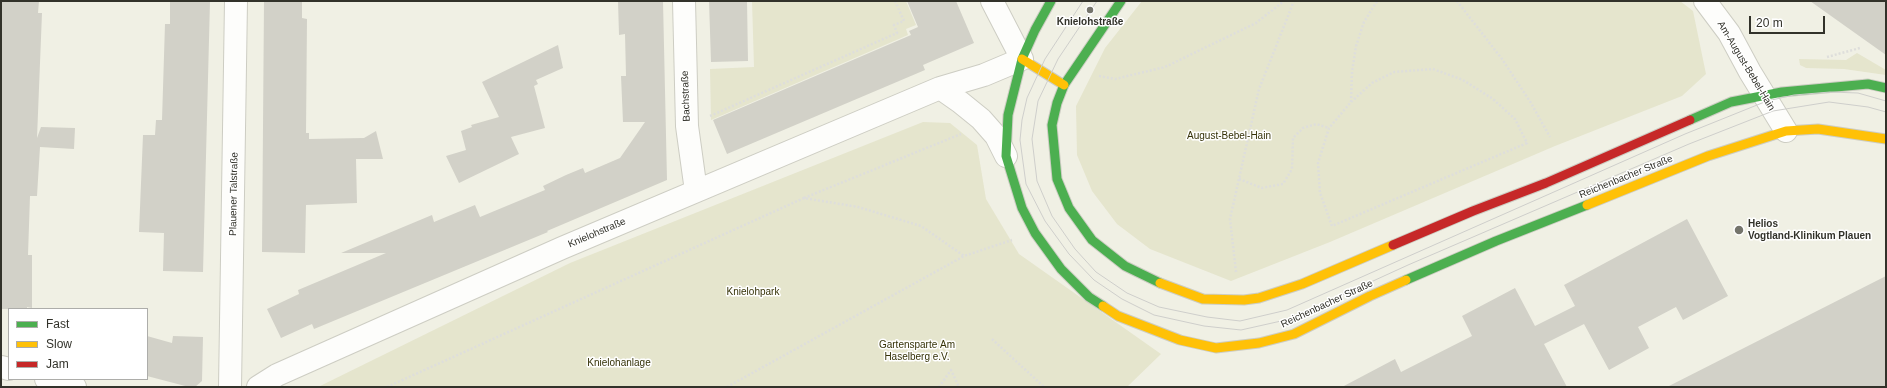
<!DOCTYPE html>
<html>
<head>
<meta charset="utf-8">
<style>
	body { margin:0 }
	#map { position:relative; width:1887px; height:388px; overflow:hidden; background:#f0f0e4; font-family:Arial,sans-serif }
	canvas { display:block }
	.frame { position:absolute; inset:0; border:2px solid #32322a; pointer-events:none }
	.legend { position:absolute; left:8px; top:308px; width:140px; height:72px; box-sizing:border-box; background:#fff; border:1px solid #adadaa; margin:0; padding:5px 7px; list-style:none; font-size:12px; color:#32322a }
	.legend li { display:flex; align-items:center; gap:8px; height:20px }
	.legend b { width:20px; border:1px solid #adadaa }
	.scale { position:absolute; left:1749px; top:16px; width:76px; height:18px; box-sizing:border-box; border:2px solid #32322a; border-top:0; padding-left:5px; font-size:12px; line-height:14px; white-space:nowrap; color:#32322a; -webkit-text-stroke:3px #fff; paint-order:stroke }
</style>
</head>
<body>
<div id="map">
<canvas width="1887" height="388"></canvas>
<div class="frame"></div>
<ul class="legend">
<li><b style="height:5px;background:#4caf50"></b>Fast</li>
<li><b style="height:5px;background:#ffc107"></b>Slow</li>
<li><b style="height:5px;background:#c62828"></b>Jam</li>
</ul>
<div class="scale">20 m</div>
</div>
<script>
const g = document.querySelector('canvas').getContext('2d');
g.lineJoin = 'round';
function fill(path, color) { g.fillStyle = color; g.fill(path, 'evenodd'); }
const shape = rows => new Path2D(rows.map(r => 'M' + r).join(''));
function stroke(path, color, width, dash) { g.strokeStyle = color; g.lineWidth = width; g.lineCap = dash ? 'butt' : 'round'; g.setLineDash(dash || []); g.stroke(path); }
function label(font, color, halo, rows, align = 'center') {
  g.font = font + ' Arial,sans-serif'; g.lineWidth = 3; g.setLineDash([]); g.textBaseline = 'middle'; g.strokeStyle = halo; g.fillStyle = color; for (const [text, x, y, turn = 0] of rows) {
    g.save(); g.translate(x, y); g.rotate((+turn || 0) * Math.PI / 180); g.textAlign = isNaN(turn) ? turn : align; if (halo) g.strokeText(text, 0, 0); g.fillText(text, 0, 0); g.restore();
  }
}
fill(shape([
	[752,1,906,1,916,25,906,29,908,35,711,120,710,69,754,67],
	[1142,1,1680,1,1693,11,1706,74,1682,96,1555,146,1330,242,1231,281,1150,249,1117,224,1092,191,1077,155,1076,106,1105,48],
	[1857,53,1886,70,1886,75,1844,69,1806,68,1800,65,1799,59,1846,60],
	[923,122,950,123,977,145,986,199,1019,254,1161,354,1127,387,318,387,570,263]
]), '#e5e5cd');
fill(shape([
	[1,1,39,1,38,13,42,13,37,138,41,127,75,128,74,149,40,147,37,196,30,196,28,255,32,255,32,308,27,307,27,309,1,309],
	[170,1,210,1,203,272,163,271,164,233,139,232,143,135,155,135,156,120,162,120,165,24,170,24],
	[264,1,302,1,302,18,307,19,306,133,309,133,309,139,364,138,376,131,383,159,356,159,357,203,306,205,305,253,262,252],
	[618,1,663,1,667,180,547,231,548,232,314,329,312,324,281,338,267,309,299,294,298,290,386,253,341,253,432,215,434,222,475,205,480,217,545,190,543,186,566,175,583,168,585,173,620,158,645,122,623,122,621,76,626,76,625,34,619,35],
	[709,1,747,1,748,61,711,62],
	[907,1,956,1,974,43,923,65,925,70,727,154,713,120,911,35,909,31,918,27],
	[1810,1,1886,1,1886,55,1855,33],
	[558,45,563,68,536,80,538,84,534,86,545,128,511,137,519,154,459,183,446,156,466,150,461,131,472,127,471,125,499,117,482,82],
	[1687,219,1728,296,1683,320,1676,307,1638,327,1649,348,1609,370,1584,324,1544,344,1567,387,1342,387,1395,359,1401,372,1472,336,1462,316,1515,288,1535,326,1575,306,1564,285],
	[1886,276,1886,387,1667,387],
	[147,336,172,343,173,336,203,337,202,381,195,387,189,387,147,376]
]), '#d2d1c8');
const street = shape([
	[684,1,687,126,696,191],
	[1705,1,1729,33,1750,72,1786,131],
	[940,88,960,102,981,119,996,136,1006,156],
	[1,367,9,369],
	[46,379,75,387],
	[230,387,236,1],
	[258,387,277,375,562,248,940,88,984,75,1022,59,992,1]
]);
const fast = shape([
	[1051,1,1035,30,1022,59,1008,115,1006,156,1022,208,1035,233,1061,269,1089,297,1103,306],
	[1121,1,1064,85,1057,103,1052,125,1057,179,1069,208,1092,240,1125,266,1160,283],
	[1690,120,1731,102,1782,92,1868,84,1886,88],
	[1406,280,1496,241,1587,205]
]);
const slow = shape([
	[1022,59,1064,85],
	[1587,205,1708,156,1786,131,1818,129,1886,139],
	[1160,283,1203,299,1244,300,1259,298,1302,284,1393,245],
	[1103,306,1118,316,1180,340,1216,348,1259,343,1294,334,1370,296,1406,280]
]);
const jam = shape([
	[1393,245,1473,211,1546,183,1690,120]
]);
stroke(street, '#cdcdc3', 24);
stroke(fast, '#cdcdc3', 11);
stroke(slow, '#cdcdc3', 11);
stroke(jam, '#cdcdc3', 11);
stroke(shape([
	[1457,1,1502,59,1531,103,1550,137],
	[1827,57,1860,48],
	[1433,69,1463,80,1493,99,1515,119,1527,143,1332,226,1320,193,1318,163,1329,128,1351,102,1372,83,1394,72,1433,69],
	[1099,76,1115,79,1165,67,1256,23,1284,1],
	[1351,102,1352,72,1356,46,1364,22,1377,1],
	[710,116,897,33,894,25,904,21,895,1],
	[1239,179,1262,188,1283,184,1292,169,1293,138,1303,128,1316,124,1329,128],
	[804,198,961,134],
	[1236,272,1230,219,1259,89,1294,1],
	[992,339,1044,387],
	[387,387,804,198,858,207,921,226,964,256],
	[727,387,964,256,1012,240],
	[939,387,951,370,959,387]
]), '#dededb', 2.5, [2, 2]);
stroke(street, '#fdfdfb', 22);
stroke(fast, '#4caf50', 9);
stroke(slow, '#ffc107', 9);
stroke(jam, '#c62828', 9);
stroke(shape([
	[1083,1,1045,59,1027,98,1022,120,1020,140,1026,184,1045,221,1069,254,1094,280,1122,299,1154,315,1204,326,1241,330,1290,319,1408,265,1689,144,1773,111,1829,102,1868,107,1886,112],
	[1097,1,1058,59,1038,101,1032,139,1037,181,1052,216,1075,249,1096,272,1127,293,1159,307,1207,317,1240,321,1287,310,1685,134,1767,101,1794,95,1830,92,1858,93,1886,101]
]), '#cececb', 1);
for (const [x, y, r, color] of [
	[1090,10,4,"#74746b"],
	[1739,230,5,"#74746b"]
]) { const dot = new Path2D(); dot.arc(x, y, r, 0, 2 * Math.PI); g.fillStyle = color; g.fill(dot); stroke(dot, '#fff', 1.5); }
label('bold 10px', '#32322a', '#fff', [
	["Knielohstraße",1090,22],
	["Helios",1748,224,"left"],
	["Vogtland-Klinikum Plauen",1748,236,"left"]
]);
label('10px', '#32322a', '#fff', [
	["Am-August-Bebel-Hain",1746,66,59],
	["Bachstraße",686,96,-92],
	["Reichenbacher Straße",1626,177,-22],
	["Plauener Talstraße",234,194,-89],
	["Knielohstraße",597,233,-23],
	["Reichenbacher Straße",1327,304,-25]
]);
label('10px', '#353207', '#fff', [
	["August-Bebel-Hain",1229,136],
	["Knielohpark",753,292],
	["Gartensparte Am",917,345],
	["Haselberg e.V.",917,357],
	["Knielohanlage",619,363]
]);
</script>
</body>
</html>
